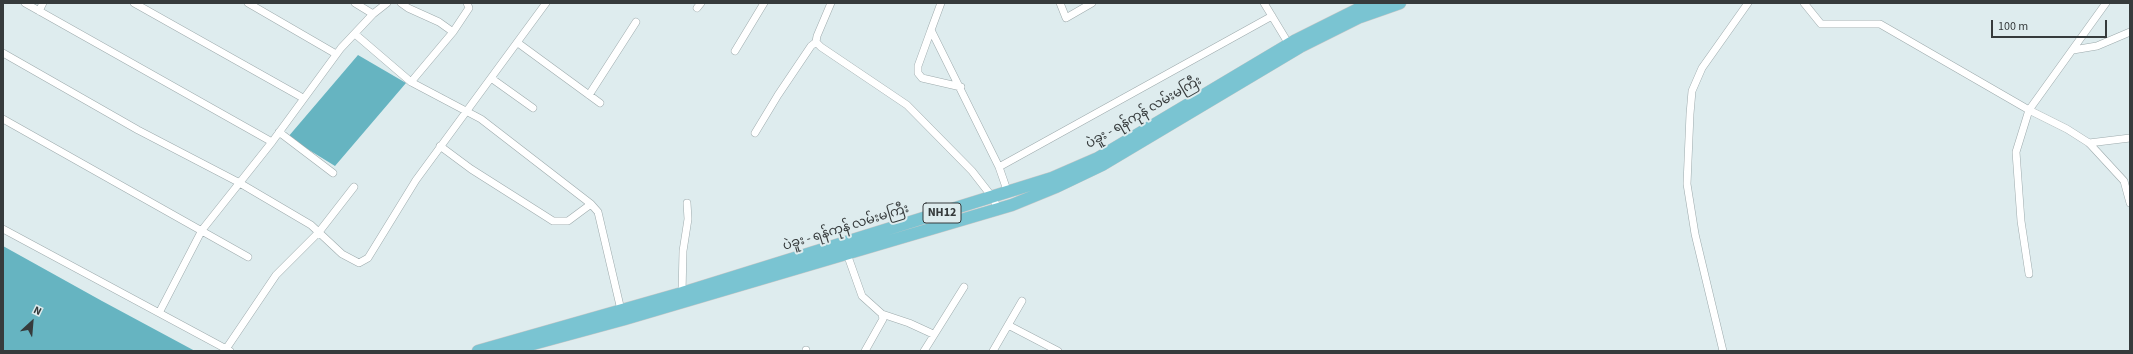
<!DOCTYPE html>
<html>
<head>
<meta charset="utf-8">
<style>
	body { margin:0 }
	#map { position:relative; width:2133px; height:354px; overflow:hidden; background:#deecee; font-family:"Source Sans 3",sans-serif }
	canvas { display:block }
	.frame { position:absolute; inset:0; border:4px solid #363b3c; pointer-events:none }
	.north { position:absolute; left:12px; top:302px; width:40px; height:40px; -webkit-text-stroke:3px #deecee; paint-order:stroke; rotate:26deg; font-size:11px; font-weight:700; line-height:16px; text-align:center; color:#363b3c }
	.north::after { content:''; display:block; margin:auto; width:14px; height:18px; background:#363b3c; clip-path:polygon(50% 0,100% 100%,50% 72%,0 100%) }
	.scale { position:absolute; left:1991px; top:20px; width:116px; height:18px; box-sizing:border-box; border:2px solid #363b3c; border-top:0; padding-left:5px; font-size:12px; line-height:14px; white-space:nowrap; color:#363b3c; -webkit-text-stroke:3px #deecee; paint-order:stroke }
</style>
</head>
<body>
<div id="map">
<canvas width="2133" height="354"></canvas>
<div class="frame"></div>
<div class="north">N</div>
<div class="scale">100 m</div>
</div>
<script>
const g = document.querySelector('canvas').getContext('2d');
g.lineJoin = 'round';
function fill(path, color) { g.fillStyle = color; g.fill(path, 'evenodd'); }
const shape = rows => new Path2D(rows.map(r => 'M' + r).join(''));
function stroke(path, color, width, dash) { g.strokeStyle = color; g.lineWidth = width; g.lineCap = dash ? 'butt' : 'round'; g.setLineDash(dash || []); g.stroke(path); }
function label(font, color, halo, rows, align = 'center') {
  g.font = font + ' "Source Sans 3","Noto Sans Myanmar",sans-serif'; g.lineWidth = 4; g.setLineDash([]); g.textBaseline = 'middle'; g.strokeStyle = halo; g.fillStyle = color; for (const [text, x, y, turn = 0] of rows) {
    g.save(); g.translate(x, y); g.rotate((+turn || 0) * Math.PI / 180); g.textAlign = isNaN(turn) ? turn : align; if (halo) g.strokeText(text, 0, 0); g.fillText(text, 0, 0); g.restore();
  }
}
fill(shape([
	[358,55,406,83,335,166,288,137],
	[3,246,102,301,195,351,3,351]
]), '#66b4c1');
const minor = shape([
	[25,3,272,142],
	[134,3,303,98],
	[248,3,336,54],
	[401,3,408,8,439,22,453,32,411,82],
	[831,3,817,36,816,42,821,47,907,105,972,171,993,198,998,209],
	[941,3,931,30,999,167,1008,193],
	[1060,3,1066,18,1092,3],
	[1264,3,1290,46],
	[1804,3,1821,24,1880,24,2029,110,2067,129,2089,143,2124,181,2130,203],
	[697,8,701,3],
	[39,11,43,3],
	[373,14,387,3],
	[931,30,918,66,918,73,922,78,961,87],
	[453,32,469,8,467,3],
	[355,34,411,82,481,119,591,204,598,212,621,310],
	[518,43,600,103],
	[2073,50,2097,46,2130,32],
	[735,51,764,3],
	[3,53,138,130,238,182,311,225,342,254,359,263,368,258,416,180,546,3],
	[491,78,533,108],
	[589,95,636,22],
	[3,119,248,257],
	[279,132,333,173],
	[755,133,778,95,811,46,816,42],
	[2089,143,2130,138],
	[440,146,471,169,553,221,568,221,591,204],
	[999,167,1272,16],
	[3,229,230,351],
	[846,251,862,296,882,314,883,319,865,351],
	[2029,274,2021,221,2016,152,2029,110,2106,3],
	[682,293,683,251,688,219,687,203],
	[159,313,202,230,272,142,341,48,373,14,355,3],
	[882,314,909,323,933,334],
	[1008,325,1058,351],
	[226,349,276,275,319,232,354,187],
	[806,351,806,350],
	[924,351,964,287],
	[993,351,1022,301],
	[1723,351,1695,234,1687,184,1690,114,1692,91,1702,68,1748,3]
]);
const trunk = shape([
	[478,351,682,293,1052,178,1098,158,1296,40,1356,10,1375,3],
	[507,351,625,319,1012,205,1056,187,1102,165,1300,47,1360,17,1400,3]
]);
stroke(minor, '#9daaac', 8);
stroke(trunk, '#c7c8c8', 13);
stroke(minor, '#fff', 7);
stroke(trunk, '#7ac4d2', 12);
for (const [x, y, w] of [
	[942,213,38]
]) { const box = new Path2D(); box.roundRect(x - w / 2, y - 10, w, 20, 3); g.fillStyle = '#deecee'; g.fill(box); stroke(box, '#363b3c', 1); }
label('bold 12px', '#363b3c', null, [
	["NH12",942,213]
]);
label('13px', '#363b3c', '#deecee', [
	["ပဲခူး - ရန်ကုန် လမ်းမကြီး",1144,113,-30],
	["ပဲခူး - ရန်ကုန် လမ်းမကြီး",846,228,-17]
]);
</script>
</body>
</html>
